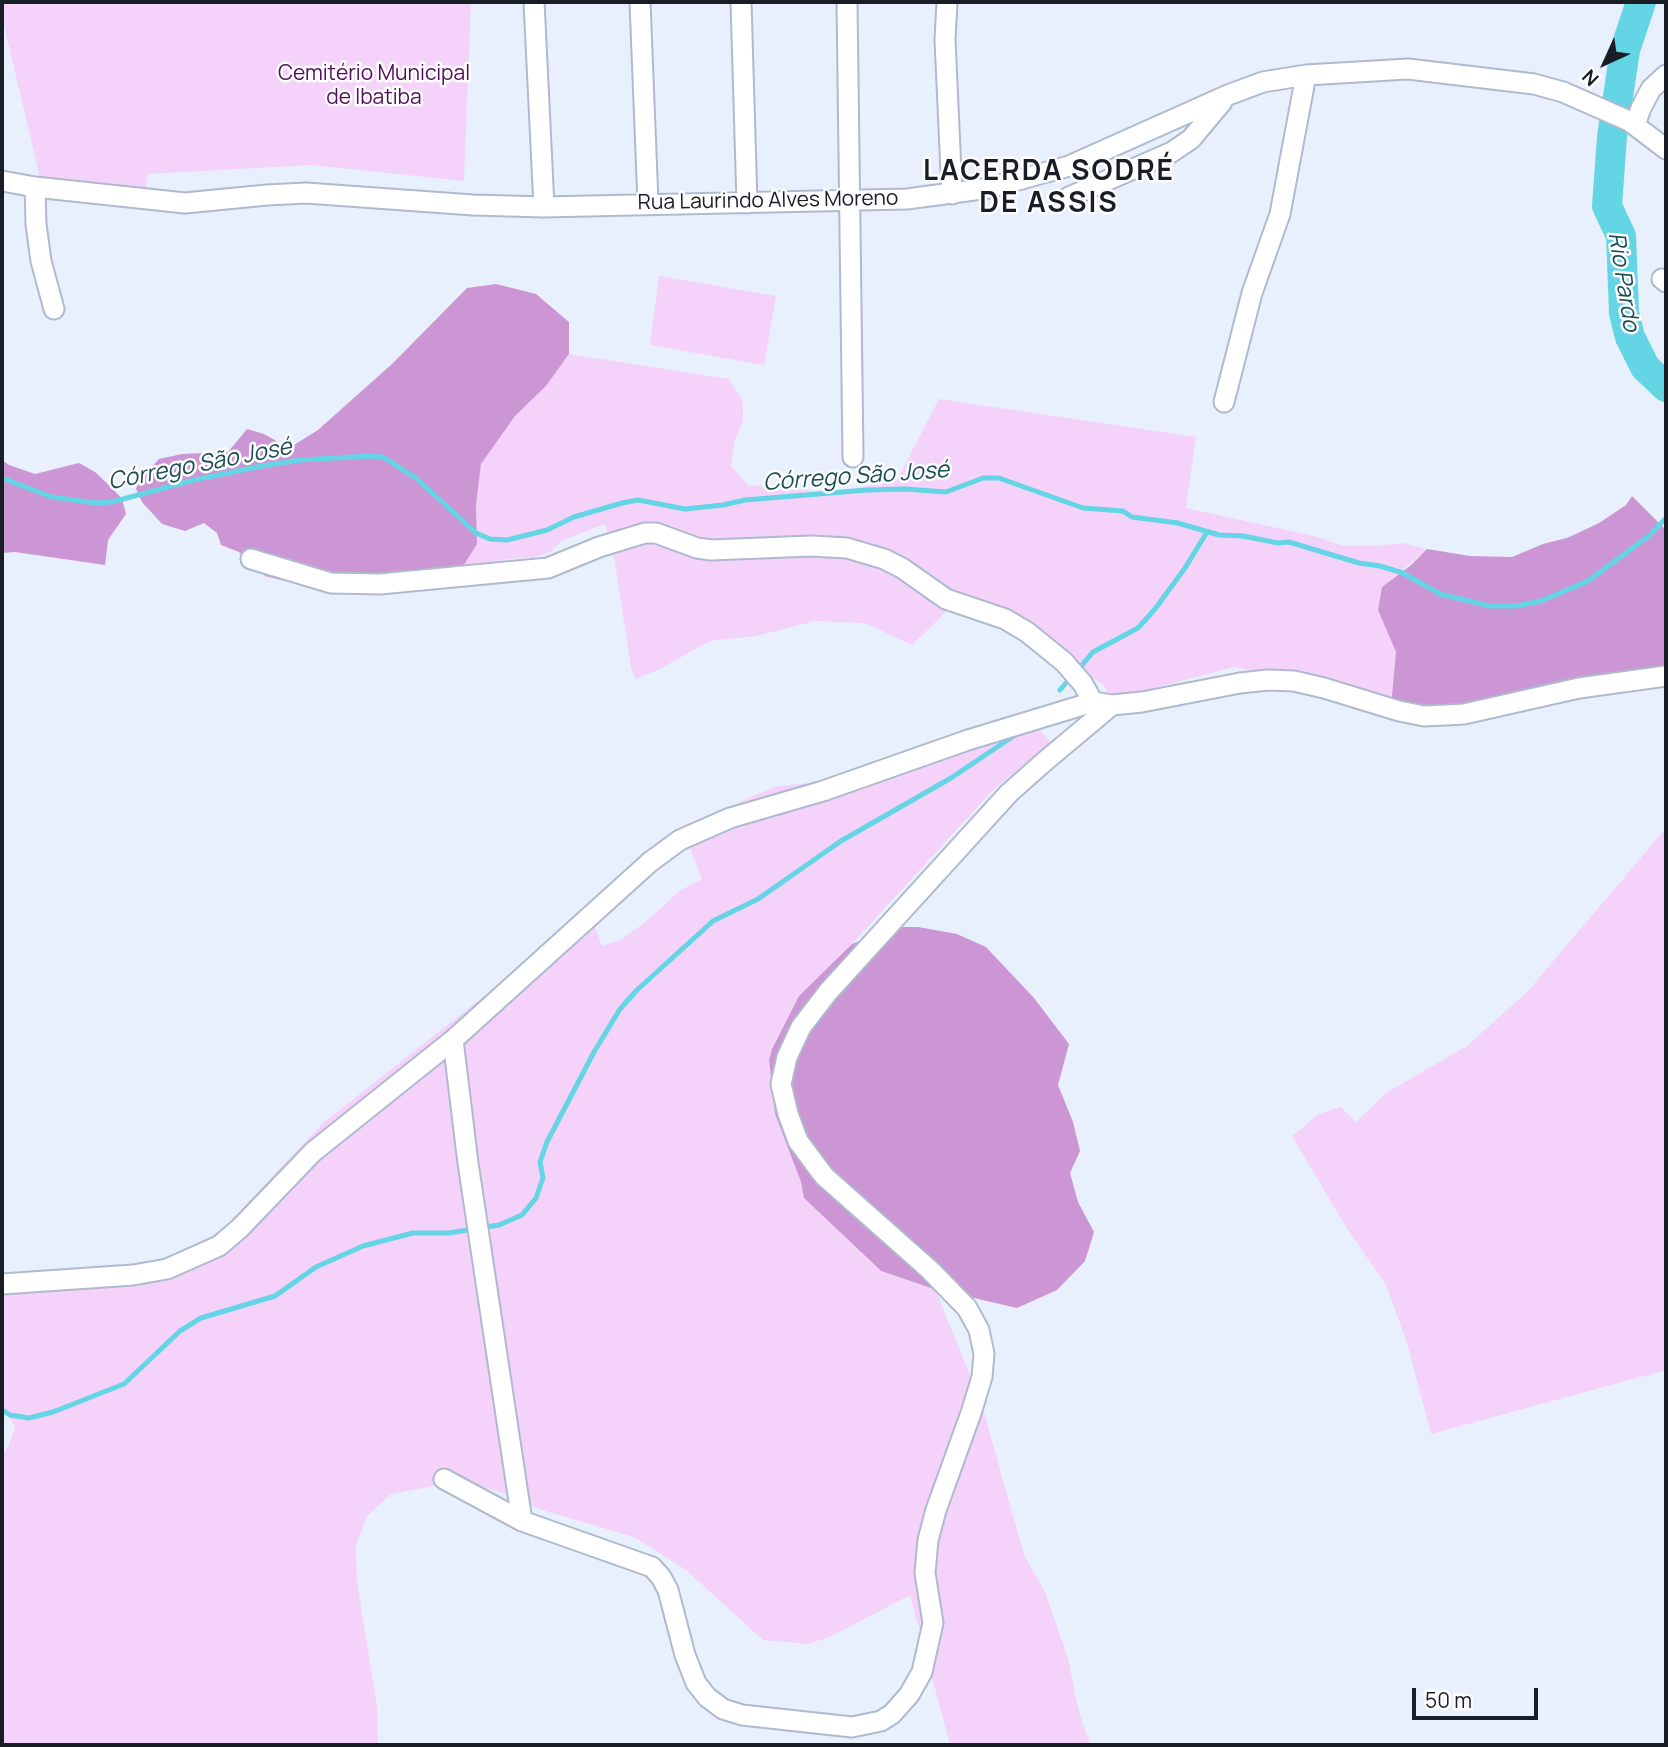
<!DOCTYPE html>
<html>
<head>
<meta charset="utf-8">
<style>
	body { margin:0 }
	#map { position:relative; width:1668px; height:1747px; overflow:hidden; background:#e9f0fd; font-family:Manrope,sans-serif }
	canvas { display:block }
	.frame { position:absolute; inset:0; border:4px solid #191d25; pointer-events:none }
	.north { position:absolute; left:1570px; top:28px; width:70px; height:70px; -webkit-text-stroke:5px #fdfdfd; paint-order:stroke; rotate:225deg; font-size:19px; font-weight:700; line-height:28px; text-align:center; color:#191d25 }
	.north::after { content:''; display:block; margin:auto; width:24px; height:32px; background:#191d25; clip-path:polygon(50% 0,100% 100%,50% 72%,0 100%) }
	.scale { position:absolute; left:1412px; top:1688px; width:126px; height:32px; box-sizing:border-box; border:4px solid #191d25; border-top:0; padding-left:9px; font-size:21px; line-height:24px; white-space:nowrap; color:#191d25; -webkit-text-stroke:5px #fdfdfd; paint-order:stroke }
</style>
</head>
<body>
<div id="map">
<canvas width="1668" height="1747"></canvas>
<div class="frame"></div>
<div class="north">N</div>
<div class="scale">50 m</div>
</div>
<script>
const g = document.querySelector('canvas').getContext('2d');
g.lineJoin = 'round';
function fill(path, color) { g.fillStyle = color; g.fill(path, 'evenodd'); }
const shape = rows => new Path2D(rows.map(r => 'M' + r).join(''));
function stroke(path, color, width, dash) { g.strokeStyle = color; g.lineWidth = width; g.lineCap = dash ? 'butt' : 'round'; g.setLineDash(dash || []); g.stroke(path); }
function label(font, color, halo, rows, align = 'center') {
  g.font = font + ' Manrope,sans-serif'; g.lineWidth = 5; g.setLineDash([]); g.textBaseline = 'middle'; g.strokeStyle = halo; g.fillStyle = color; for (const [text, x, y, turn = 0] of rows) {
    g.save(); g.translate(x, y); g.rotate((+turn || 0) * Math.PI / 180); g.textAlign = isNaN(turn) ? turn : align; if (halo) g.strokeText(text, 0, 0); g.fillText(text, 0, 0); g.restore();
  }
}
fill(shape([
	[2,2,471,2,464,181,311,165,148,174,145,192,41,182,2,17],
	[659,276,776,296,764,365,650,345],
	[569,354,729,379,743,402,743,420,734,443,731,466,748,485,815,491,846,490,897,480,939,399,1196,437,1186,508,1314,536,1344,546,1374,546,1403,543,1427,549,1382,588,1378,610,1396,652,1391,706,1331,686,1234,667,1112,699,1103,684,1041,646,1008,619,949,609,912,645,865,623,815,621,756,636,710,641,658,670,635,679,631,667,614,557,605,524,563,540,550,552,532,558,515,558,462,568,477,544,476,505,481,464,515,416,546,386],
	[1037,727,1051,742,992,791,852,944,799,996,772,1049,769,1060,775,1114,801,1182,804,1198,880,1271,935,1289,982,1405,1024,1555,1045,1592,1068,1658,1078,1708,1090,1745,950,1745,910,1595,832,1636,808,1644,763,1640,686,1570,634,1537,542,1510,495,1490,479,1488,460,1492,433,1486,391,1494,367,1516,356,1545,357,1582,377,1705,378,1745,2,1745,2,1455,8,1447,15,1427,2,1406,2,1286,139,1270,220,1232,323,1123,507,978,587,904,602,946,620,940,643,924,681,890,702,879,687,841,725,811,748,798,778,786,856,779],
	[1666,828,1666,1370,1431,1434,1407,1343,1386,1285,1346,1227,1292,1136,1319,1114,1341,1107,1356,1122,1386,1093,1467,1046,1528,991]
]), '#f4d2f9');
fill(shape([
	[496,284,536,294,569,322,569,354,546,386,515,416,481,464,476,505,477,544,462,568,306,585,281,580,265,576,239,552,221,545,217,533,204,523,185,531,162,524,142,502,136,489,139,480,159,459,182,454,228,452,247,429,264,434,289,448,318,430,393,363,467,288],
	[2,460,9,465,35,474,79,463,95,472,113,489,122,499,126,514,108,540,105,565,15,552,2,553],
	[1632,496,1666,530,1666,670,1482,701,1421,708,1391,706,1396,652,1378,610,1382,587,1410,566,1427,549,1470,556,1512,557,1543,544,1567,538,1599,523,1626,505],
	[894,927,918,927,957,934,986,947,1034,998,1069,1044,1058,1085,1073,1122,1080,1151,1070,1173,1078,1202,1094,1232,1085,1261,1057,1290,1017,1308,931,1288,881,1271,804,1198,801,1182,775,1114,769,1060,772,1049,799,996,852,944]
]), '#cc96d4');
stroke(shape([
	[2,478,52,497,96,503,112,502,194,480,262,466,300,460,370,456,383,457,416,478,476,533,490,539,507,540,547,530,574,517,622,503,638,500,685,509,723,505,745,500,867,490,905,489,946,492,983,478,999,478,1083,508,1123,511,1132,517,1178,523,1219,535,1243,536,1278,543,1289,542,1359,563,1380,566,1403,573,1440,594,1490,606,1516,606,1541,601,1588,581,1650,535,1666,518],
	[1078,670,1093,652,1138,628,1155,609,1185,568,1207,532],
	[1060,690,1071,677],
	[2,1410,10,1415,29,1418,53,1412,124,1384,180,1331,201,1318,275,1296,316,1267,363,1246,413,1233,449,1233,499,1225,522,1215,536,1198,543,1178,540,1162,547,1142,594,1052,620,1009,637,990,713,921,758,899,841,841,951,778,1021,731]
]), '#63d5e5', 5);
stroke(shape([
	[1641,2,1625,50,1612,137,1607,206,1621,236,1624,313,1630,337,1645,367,1666,387]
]), '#63d5e5', 30);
const minor = shape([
	[534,2,544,207],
	[640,2,648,203],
	[741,2,747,203],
	[847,2,853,457],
	[947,2,945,40,952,194],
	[1635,125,1641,108,1651,89,1666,75],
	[2,181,35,187,185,203,267,195,306,193,473,205,544,207,907,199,989,188,1069,166,1228,95,1263,82,1306,75,1408,69,1534,84,1563,92,1629,121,1666,149],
	[35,187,36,224,41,261,54,309],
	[1069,197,1172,152,1191,139,1222,102],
	[1662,279,1666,282],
	[1224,402,1252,293,1280,214,1306,75],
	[251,559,331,583,380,584,548,568,599,547,645,533,656,533,697,548,711,550,811,546,847,548,884,559,902,568,946,599,1005,619,1027,632,1064,662,1083,684,1093,702],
	[453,1040,468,1163,522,1521],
	[2,1284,133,1275,167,1269,219,1246,240,1228,313,1152,453,1040,650,862,680,840,730,818,823,791,968,740,1093,702,1112,705,1142,702,1240,683,1268,680,1294,681,1324,688,1399,711,1424,716,1446,715,1464,714,1579,688,1666,676],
	[444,1479,522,1521,652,1567,661,1577,668,1590,685,1655,696,1683,707,1697,723,1709,742,1715,852,1727,881,1721,892,1714,909,1695,922,1672,933,1623,925,1573,928,1540,936,1510,971,1413,982,1377,984,1354,979,1330,967,1308,930,1270,824,1176,798,1141,788,1114,781,1084,787,1057,801,1027,828,992,1009,793,1044,762,1112,705]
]);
stroke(minor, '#afbacf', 23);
stroke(minor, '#fff', 19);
label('21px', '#510e5b', '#fdfdfd', [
	["Cemitério Municipal",374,74],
	["de Ibatiba",374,98]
]);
label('21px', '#191d25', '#fdfdfd', [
	["Rua Laurindo Alves Moreno",768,201,-1]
]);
label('italic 23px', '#1b4d54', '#fdfdfd', [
	["Rio Pardo",1623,282,81],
	["Córrego São José",200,465,-11],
	["Córrego São José",856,477,-4]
]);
g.letterSpacing = '2px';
label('bold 28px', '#191d25', '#fdfdfd', [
	["LACERDA SODRÉ",1049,172],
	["DE ASSIS",1049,204]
]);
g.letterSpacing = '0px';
</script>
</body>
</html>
